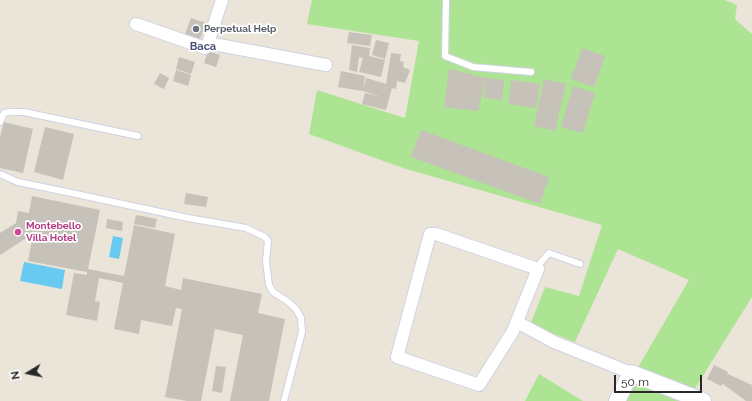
<!DOCTYPE html>
<html>
<head>
<meta charset="utf-8">
<style>
	body { margin:0 }
	#map { position:relative; width:752px; height:401px; overflow:hidden; background:#ebe4d9; font-family:Raleway,sans-serif }
	canvas { display:block }
	.north { position:absolute; left:8px; top:353px; width:40px; height:40px; -webkit-text-stroke:3px #fff; paint-order:stroke; rotate:260deg; font-size:11px; font-weight:700; line-height:16px; text-align:center; color:#282828 }
	.north::after { content:''; display:block; margin:auto; width:14px; height:18px; background:#282828; clip-path:polygon(50% 0,100% 100%,50% 72%,0 100%) }
	.scale { position:absolute; left:614px; top:375px; width:88px; height:18px; box-sizing:border-box; border:2px solid #282828; border-top:0; padding-left:5px; font-size:12px; line-height:14px; white-space:nowrap; color:#282828; -webkit-text-stroke:3px #fff; paint-order:stroke }
</style>
</head>
<body>
<div id="map">
<canvas width="752" height="401"></canvas>
<div class="north">N</div>
<div class="scale">50 m</div>
</div>
<script>
const g = document.querySelector('canvas').getContext('2d');
g.lineJoin = 'round';
function fill(path, color) { g.fillStyle = color; g.fill(path, 'evenodd'); }
const shape = rows => new Path2D(rows.map(r => 'M' + r).join(''));
function stroke(path, color, width, dash) { g.strokeStyle = color; g.lineWidth = width; g.lineCap = dash ? 'butt' : 'round'; g.setLineDash(dash || []); g.stroke(path); }
function label(font, color, halo, rows, align = 'center') {
  g.font = font + ' Raleway,sans-serif'; g.lineWidth = 3.5; g.setLineDash([]); g.textBaseline = 'middle'; g.strokeStyle = halo; g.fillStyle = color; for (const [text, x, y, turn = 0] of rows) {
    g.save(); g.translate(x, y); g.rotate((+turn || 0) * Math.PI / 180); g.textAlign = isNaN(turn) ? turn : align; if (halo) g.strokeText(text, 0, 0); g.fillText(text, 0, 0); g.restore();
  }
}
fill(shape([
	[312,0,725,0,737,5,735,19,752,34,752,297,694,390,637,369,689,280,618,249,575,342,530,325,545,287,579,296,602,225,403,168,309,134,317,90,405,118,419,41,307,24],
	[539,374,583,401,525,401],
	[643,382,696,401,624,401,631,389]
]), '#ade494');
fill(shape([
	[113,236,123,238,119,259,109,257],
	[24,262,65,270,62,289,20,281]
]), '#68c9f1');
fill(shape([
	[191,18,206,23,200,39,185,34],
	[349,32,372,35,370,46,347,43],
	[376,40,389,43,385,59,372,55],
	[352,45,370,48,369,56,385,60,381,77,359,72,363,58,359,57,357,72,349,70],
	[582,48,605,56,594,87,571,79],
	[208,51,220,55,216,67,204,63],
	[391,53,401,54,400,61,404,62,403,67,410,70,405,83,397,81,396,89,392,88,386,110,362,104,365,93,382,97,363,91,338,87,341,71,365,76,363,91,366,78,386,84],
	[179,57,195,62,191,74,176,69],
	[449,69,486,78,478,111,444,107],
	[176,70,191,75,188,86,173,81],
	[160,73,169,78,164,89,154,84],
	[486,78,504,80,502,100,484,98],
	[544,79,566,84,555,131,534,126],
	[511,80,540,84,536,108,508,104],
	[573,86,595,93,583,133,561,127],
	[4,122,33,129,23,173,0,168,0,137],
	[45,127,74,134,63,180,34,172],
	[421,130,549,177,540,204,411,157],
	[186,193,208,197,206,207,184,204],
	[32,196,100,210,88,269,124,276,134,225,175,234,165,286,181,290,183,278,262,294,258,313,285,319,269,401,230,401,243,335,215,329,201,401,187,401,165,397,182,309,176,308,172,326,141,320,139,334,114,329,123,283,99,278,95,301,100,302,97,321,66,315,74,273,87,275,87,272,28,261,32,240,25,239,0,255,0,233,16,223,18,211,29,213],
	[136,215,157,219,155,228,134,224],
	[107,219,123,222,122,231,106,228],
	[714,365,728,372,726,378,728,374,752,385,752,401,746,401,723,384,721,386,707,379],
	[216,366,226,367,222,393,212,391]
]), '#c6c1b9');
const lane = shape([
	[446,0,445,56,473,67,531,72],
	[0,122,4,113,11,112,24,112,138,136],
	[0,174,18,182,62,191,188,218,246,228,265,237,268,241,266,261,269,285,273,292,287,301,296,309,301,318,302,332,284,401],
	[538,269,541,262,549,253,580,264]
]);
const street = shape([
	[136,24,205,48,208,43,222,0],
	[208,43,326,65],
	[430,234,436,234,538,269,513,331,479,385,397,357,430,234],
	[517,322,554,342,631,373]
]);
const secondary = shape([
	[617,401,631,373,703,401]
]);
stroke(lane, '#cfd2e2', 8);
stroke(street, '#cfd2e2', 14);
stroke(secondary, '#cfd2e2', 18);
stroke(lane, '#fff', 6);
stroke(street, '#fff', 12);
stroke(secondary, '#fff', 16);
for (const [x, y, r, color] of [
	[196,29,4,"#6b7280"],
	[18,232,4,"#d1479c"]
]) { const dot = new Path2D(); dot.arc(x, y, r, 0, 2 * Math.PI); g.fillStyle = color; g.fill(dot); stroke(dot, '#fff', 1.5); }
label('bold 10px', '#5b616d', '#fff', [
	["Perpetual Help",204,29]
], 'left');
label('bold 10px', '#b23c85', '#fff', [
	["Montebello",26,226],
	["Villa Hotel",26,238]
], 'left');
label('bold 11px', '#48507a', '#fff', [
	["Baca",203,47]
]);
</script>
</body>
</html>
